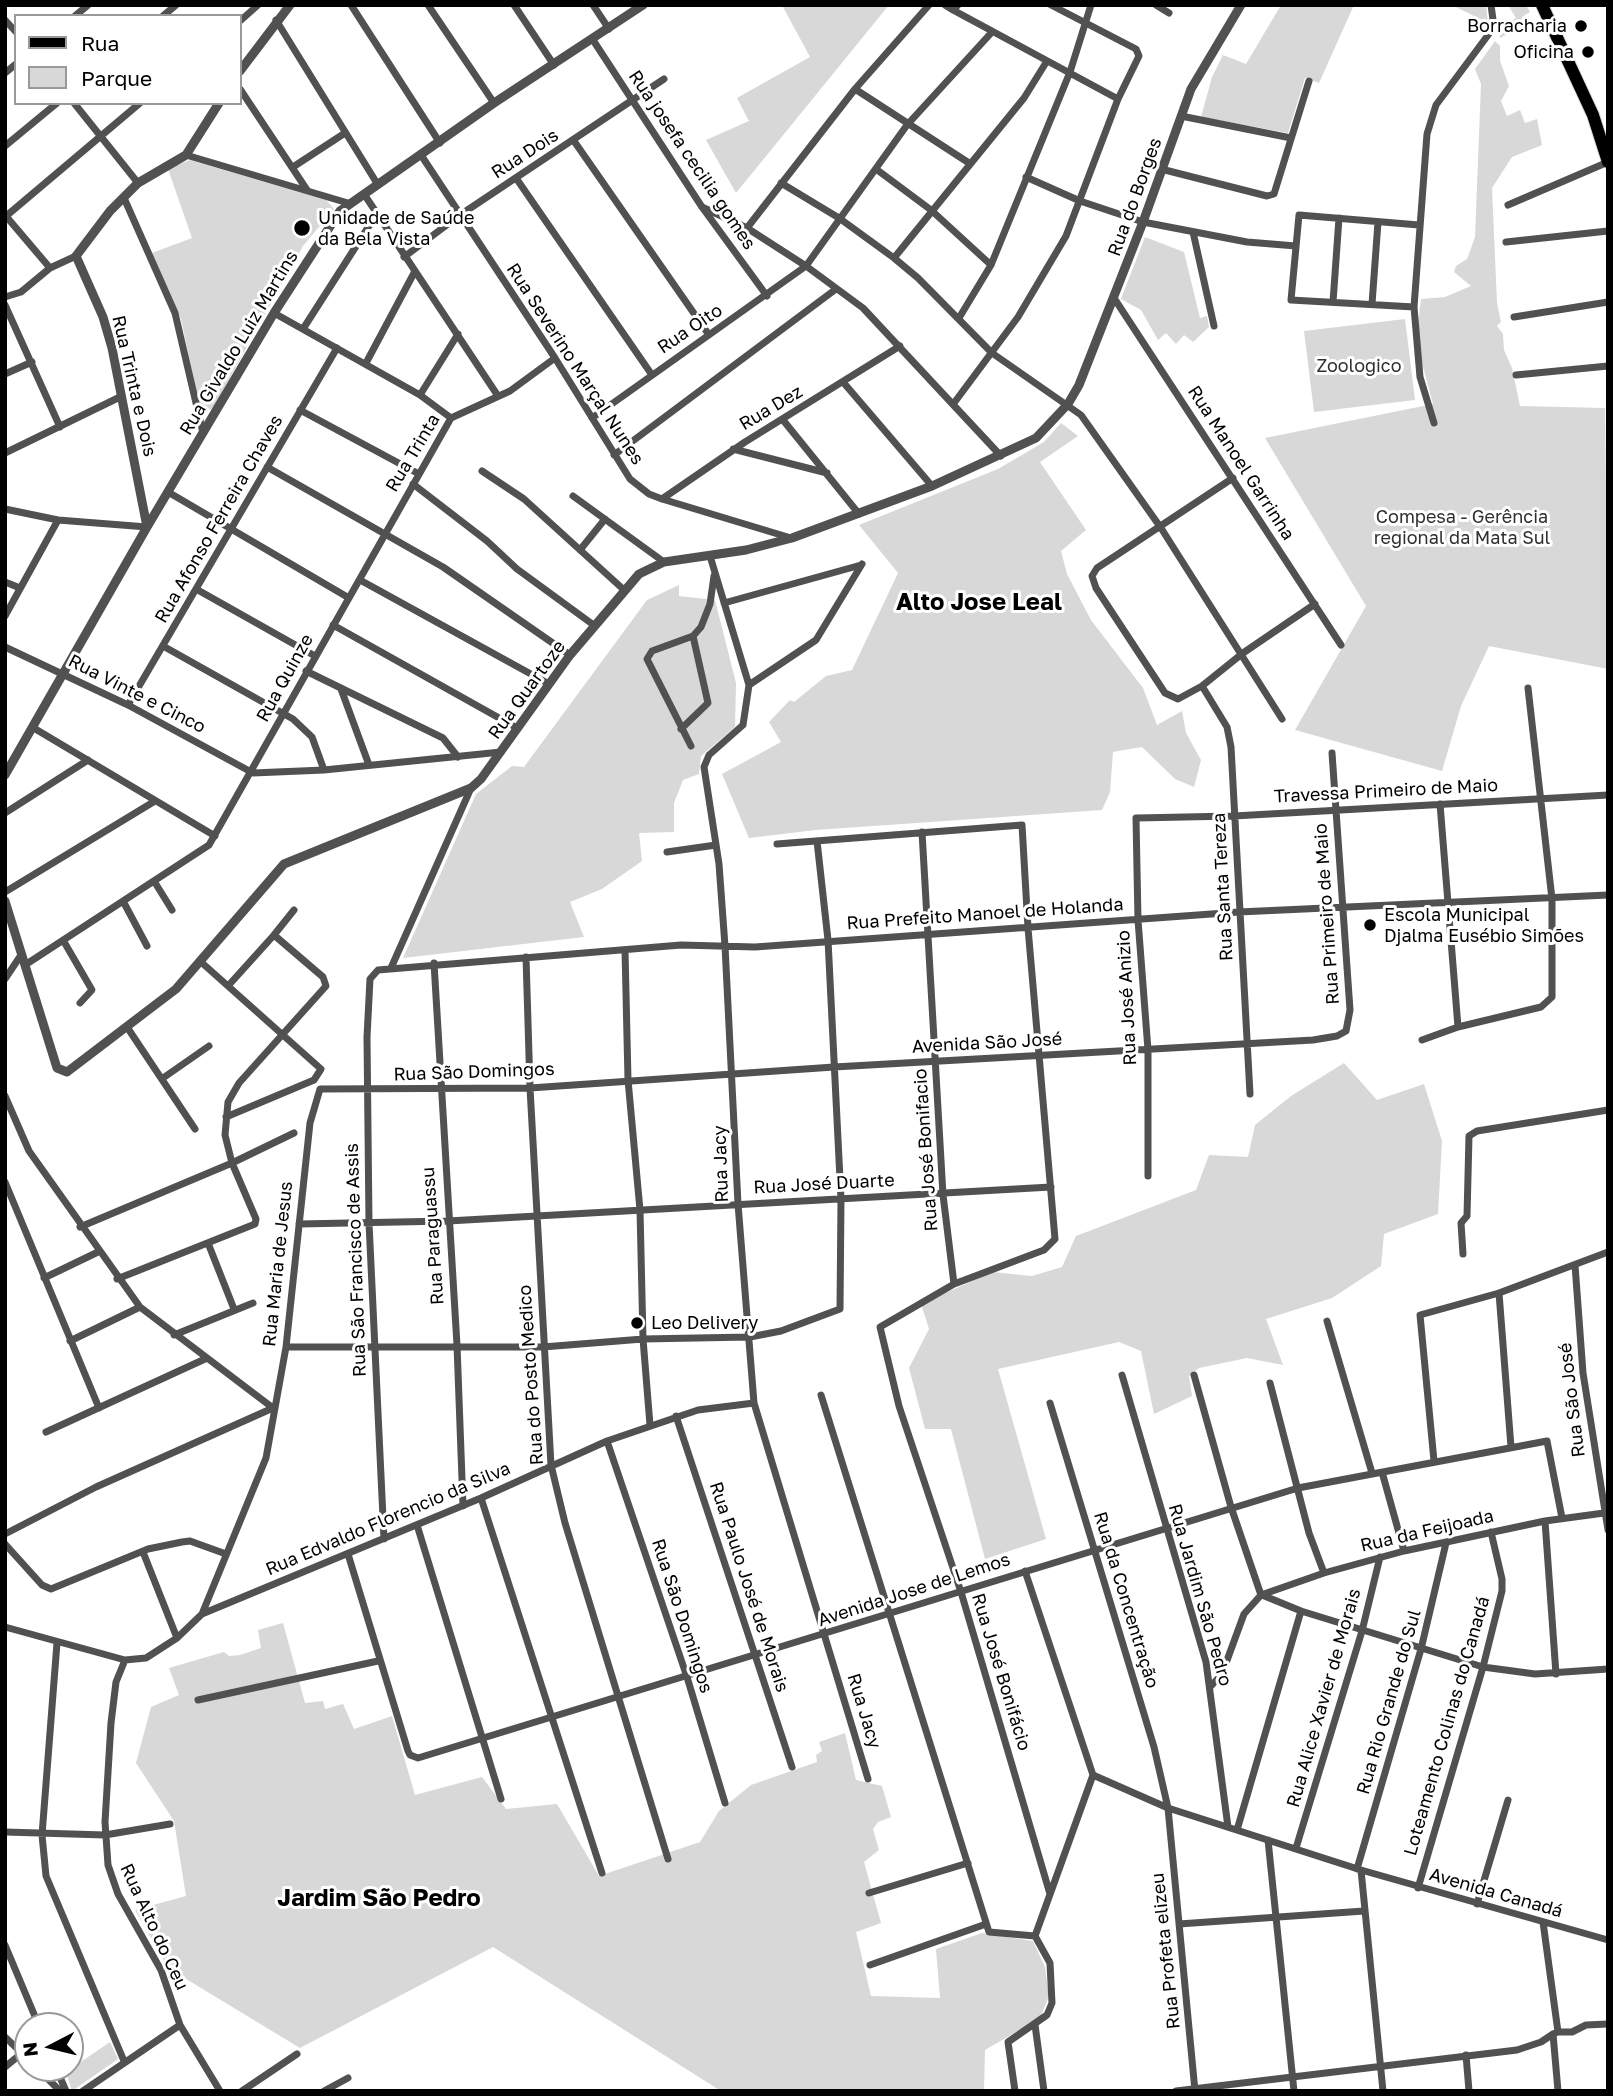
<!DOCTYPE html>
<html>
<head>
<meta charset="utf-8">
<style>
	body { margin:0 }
	#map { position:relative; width:1613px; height:2096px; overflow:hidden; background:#fff; font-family:"Golos Text",sans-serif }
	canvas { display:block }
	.frame { position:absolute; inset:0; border:7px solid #000; pointer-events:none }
	.legend { position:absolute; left:14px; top:14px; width:228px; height:91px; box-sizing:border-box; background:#fff; border:2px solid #999; margin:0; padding:9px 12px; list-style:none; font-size:21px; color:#000 }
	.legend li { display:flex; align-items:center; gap:14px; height:35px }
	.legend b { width:35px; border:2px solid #999 }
	.north { position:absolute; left:14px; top:2012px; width:70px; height:70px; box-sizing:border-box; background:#fff; border:2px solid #999; border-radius:50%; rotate:263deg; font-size:19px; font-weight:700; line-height:28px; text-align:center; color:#000 }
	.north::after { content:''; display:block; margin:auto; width:24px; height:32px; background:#000; clip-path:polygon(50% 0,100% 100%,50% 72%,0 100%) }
</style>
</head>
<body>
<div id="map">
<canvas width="1613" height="2096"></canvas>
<div class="frame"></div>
<ul class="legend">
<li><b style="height:9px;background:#000"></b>Rua</li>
<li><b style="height:19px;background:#d8d8d8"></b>Parque</li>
</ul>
<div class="north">N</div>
</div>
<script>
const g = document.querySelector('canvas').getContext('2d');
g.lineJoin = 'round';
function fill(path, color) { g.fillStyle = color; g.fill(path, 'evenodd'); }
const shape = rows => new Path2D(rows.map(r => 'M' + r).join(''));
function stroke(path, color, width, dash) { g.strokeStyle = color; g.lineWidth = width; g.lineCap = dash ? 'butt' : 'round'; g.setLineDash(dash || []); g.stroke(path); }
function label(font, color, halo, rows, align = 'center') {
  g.font = font + ' "Golos Text",sans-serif'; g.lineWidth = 6; g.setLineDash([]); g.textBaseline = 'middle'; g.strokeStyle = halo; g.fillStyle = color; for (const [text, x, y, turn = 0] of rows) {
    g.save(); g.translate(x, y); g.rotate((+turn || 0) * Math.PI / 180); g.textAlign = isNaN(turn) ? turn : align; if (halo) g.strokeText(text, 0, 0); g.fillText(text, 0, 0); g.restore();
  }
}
fill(shape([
	[782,5,889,5,736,193,706,140,749,121,737,98,810,57],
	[1281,5,1354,5,1319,83,1305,78,1288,133,1201,117,1212,77,1223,55,1246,64],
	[1452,5,1486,5,1488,23],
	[1508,5,1526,5,1530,12,1522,17,1522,26,1500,38,1500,27,1516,18],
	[1495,41,1500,46,1500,61,1509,86,1501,101,1507,116,1520,110,1525,123,1537,119,1542,145,1512,157,1492,188,1497,303,1501,322,1497,326,1503,334,1504,350,1512,368,1520,406,1605,408,1608,669,1489,646,1461,706,1442,771,1295,730,1366,606,1265,438,1433,404,1422,363,1418,325,1421,299,1445,297,1471,286,1454,272,1456,266,1467,259,1475,237,1481,84,1475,69],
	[190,160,326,200,334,209,303,246,213,408,207,411,200,409,181,319,152,253,192,238,168,169],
	[1145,237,1184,252,1200,318,1207,316,1209,327,1193,342,1184,335,1176,344,1166,333,1158,340,1141,310,1121,299],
	[1405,319,1415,400,1314,412,1304,331],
	[1061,423,1078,436,1040,462,1086,530,1061,551,1067,574,1091,620,1143,688,1157,725,1182,711,1186,733,1201,760,1194,787,1175,779,1142,747,1113,752,1110,792,1102,810,816,830,749,838,722,774,781,742,769,722,790,700,794,702,826,676,852,670,898,573,859,525,998,469,1044,442],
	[679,585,679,596,715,600,736,683,735,727,701,756,699,774,683,780,674,803,674,832,639,833,642,861,602,889,570,902,584,937,403,958,476,794,512,766,524,767,647,600],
	[1344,1063,1377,1100,1424,1084,1442,1141,1438,1214,1384,1234,1381,1266,1332,1298,1266,1319,1283,1365,1247,1358,1199,1368,1189,1376,1192,1396,1154,1414,1141,1351,1119,1342,998,1369,1046,1539,985,1559,951,1429,925,1429,909,1368,929,1329,921,1304,992,1272,1032,1276,1062,1267,1076,1236,1196,1190,1209,1155,1248,1157,1255,1125,1291,1096],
	[283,1623,305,1703,323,1701,325,1709,343,1704,354,1729,392,1716,415,1795,482,1777,506,1809,557,1804,599,1876,700,1842,719,1811,751,1785,817,1762,816,1755,822,1751,819,1742,845,1733,856,1780,882,1786,891,1817,878,1822,873,1829,879,1850,864,1862,881,1923,856,1932,871,1996,940,1998,936,1949,982,1933,1033,1941,1045,1967,1049,1996,1040,2018,985,2050,984,2091,721,2091,493,1947,300,2048,168,1968,135,1910,186,1896,174,1821,136,1763,151,1707,179,1695,169,1668,224,1652,229,1656,240,1655,261,1648,258,1630],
	[110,2042,118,2059,72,2091,66,2072]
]), '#d8d8d8');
const primary = shape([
	[1542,5,1593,115,1608,162]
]);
stroke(primary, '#dbdbdb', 14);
stroke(shape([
	[351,5,440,143],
	[428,5,494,103],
	[514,5,554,65],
	[593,5,609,29],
	[945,5,953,10,958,5],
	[1156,5,1169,13],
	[953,10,1118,99],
	[75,16,88,5],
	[163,16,176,5],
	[5,20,16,32],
	[276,20,378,185],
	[240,21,258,5],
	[593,40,702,207,767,296],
	[5,73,16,64],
	[240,89,307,190],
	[855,89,969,163],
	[74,103,138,183],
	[1181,116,1291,138],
	[574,141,709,335],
	[5,146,57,103],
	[186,155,348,203],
	[421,155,555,358,630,479,649,494,662,499,791,538],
	[293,167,345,133],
	[876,169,931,210,991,265],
	[1161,169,1267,196,1274,194,1309,81],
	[1026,177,1080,201,1143,222,1247,242,1296,246],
	[516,178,652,375],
	[781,183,839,218,894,258,918,278,992,353,1081,415,1161,528,1282,719],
	[364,194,498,396],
	[124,198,175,313,203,433],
	[1508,205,1608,162],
	[702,207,747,228,806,266,863,308,1001,456],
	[5,215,50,268],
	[5,217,140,103],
	[747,228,855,89,929,5],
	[1193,232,1214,326],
	[1506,242,1608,231],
	[404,257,460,215,664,79],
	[894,258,1024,98,1047,61],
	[5,297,21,292,50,268,76,256],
	[1114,298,1341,645],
	[1333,302,1339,218],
	[1372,304,1378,222],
	[5,305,60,427],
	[1414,307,1291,300,1299,215,1419,225],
	[274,313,420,395,451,418],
	[1514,317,1608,302],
	[959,318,991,265,1070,72,1091,5],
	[303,329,376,215],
	[366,363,414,273],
	[5,374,32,362],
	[1516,375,1608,366],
	[843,382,932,486],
	[420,395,458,334],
	[954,403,1018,317,1066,236,1118,99,1139,56,1136,49,1051,5],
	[300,410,419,474],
	[592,418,806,266,907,125,992,32],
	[783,420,859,514],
	[1434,423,1420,377,1414,307,1427,134,1436,105,1494,27,1491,5],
	[733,449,827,473],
	[5,453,122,396],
	[614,455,836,289],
	[267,467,443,567,570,655],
	[482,471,524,499,623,589],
	[1233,478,1097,568,1092,576,1096,588,1165,693,1178,699,1202,686,1243,653,1315,604],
	[413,484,487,541,517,569,595,626],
	[168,492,349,598],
	[573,496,664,562],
	[662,499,745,442,900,346],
	[5,509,58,520,147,527],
	[580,550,605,519],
	[710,556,749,685,743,725,709,755,704,767,719,864,725,946,738,1204,754,1403,868,1779],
	[360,580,549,684],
	[5,582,20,588],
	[196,589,315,656],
	[724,603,861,565],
	[5,616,58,520],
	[333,625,517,728],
	[163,646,293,719,312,737,324,770],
	[5,647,128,705,253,773,324,770,501,752],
	[306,671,443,738,458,757],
	[749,685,816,640,862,564],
	[1202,686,1227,727,1231,747,1250,1094],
	[341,689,369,765],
	[128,705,337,348],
	[32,727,215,836],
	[681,729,708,703,693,636],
	[691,746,647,659,652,651,693,636,701,627,710,604,714,576],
	[1440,804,1458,1027],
	[5,813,88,760],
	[922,832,943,1195,954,1284],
	[777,844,1022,825,1028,928,1055,1239,1044,1250,954,1284,880,1327,899,1406,961,1592,1050,1894],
	[667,852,716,845],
	[154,881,172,910],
	[5,892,155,801],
	[123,901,147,946],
	[274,935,294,910],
	[63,940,92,990,80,1003],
	[625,950,628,1080,640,1210,643,1339,650,1425],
	[526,957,530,1088,551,1465,565,1523,668,1859],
	[201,962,321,1069,314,1080,226,1117],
	[434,963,457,1345,463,1506],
	[25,965,209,845,451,418,510,391,555,358],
	[391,968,471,788],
	[5,979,21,955],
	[127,1027,195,1129],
	[1422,1040,1458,1027,1541,1007,1552,997,1552,899,1528,688],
	[163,1078,209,1046],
	[5,1096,29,1151,140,1307,273,1408],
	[1148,1176,1148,1050,1138,920,1136,818,1234,816,1608,795],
	[5,1182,99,1408],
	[299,1224,448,1221,1051,1187],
	[80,1227,232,1163,294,1133],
	[208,1243,234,1309],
	[1463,1254,1461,1223,1467,1216,1469,1136,1477,1131,1608,1110],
	[1575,1265,1583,1373,1608,1530],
	[44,1278,98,1252],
	[117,1279,255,1224,256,1219,232,1163,225,1135,228,1102,239,1083,326,986,323,977,274,935,228,986],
	[1499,1293,1511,1447],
	[1327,1321,1372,1473],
	[174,1335,253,1303],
	[70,1341,140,1307],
	[286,1347,543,1347,643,1339,750,1337,781,1331,840,1309,841,1199,828,940,817,841],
	[1122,1375,1206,1662,1228,1827],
	[1194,1375,1231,1507,1261,1595],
	[1270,1383,1309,1533,1324,1573],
	[821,1395,989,1932,1035,1936],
	[1050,1403,1154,1747,1168,1808,1195,2091],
	[676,1416,792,1767],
	[46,1432,205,1359],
	[607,1441,687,1677,725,1803],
	[1434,1461,1420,1315,1499,1293,1608,1252],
	[1382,1472,1404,1551],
	[481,1498,602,1873],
	[1545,1521,1556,1674],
	[417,1525,501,1799],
	[5,1534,96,1487,273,1408],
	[384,1539,369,1223,367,1037,370,979,378,970,681,945,755,947,1239,912,1608,895],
	[5,1544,42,1585,51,1589,148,1549,182,1542,190,1541,226,1554],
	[143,1552,177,1638],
	[348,1554,408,1751,410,1755,418,1758,1298,1488,1547,1441,1562,1518],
	[1025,1571,1093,1775],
	[1262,1595,1301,1611,1483,1667,1535,1674,1608,1669],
	[202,1614,266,1458,286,1347,310,1123,320,1089,530,1088,834,1067,1313,1040,1337,1036,1346,1031,1350,1010,1332,753],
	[5,1627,125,1660,146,1658,177,1638,202,1614,481,1498,607,1441,698,1410,754,1403],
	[57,1643,42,1835,46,1876,124,2061],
	[125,1660,116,1682,111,1723,105,1822,108,1865,118,1894,161,1970,180,2025,220,2091],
	[1211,1686,1222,1674,1244,1614,1261,1595,1324,1573,1404,1551,1545,1521,1604,1513],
	[198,1700,378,1661],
	[1093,1775,1168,1808,1361,1870,1608,1940],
	[1237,1830,1301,1611],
	[5,1832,105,1835,170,1824],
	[1268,1840,1294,2091],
	[1296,1848,1362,1631,1380,1557],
	[1357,1869,1421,1649,1446,1543],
	[1361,1870,1383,2091],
	[1418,1888,1483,1667,1502,1591,1502,1579,1491,1532],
	[869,1893,968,1863],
	[1477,1904,1508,1800],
	[1543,1922,1558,2032,1553,2034,1558,2091],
	[1179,1924,1364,1911],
	[1035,1936,1093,1775],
	[5,1945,39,2026],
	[870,1965,986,1924],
	[1035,2025,1044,2091],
	[1558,2032,1572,2032,1586,2025,1608,2024],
	[5,2037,28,2059],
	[1466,2055,1469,2091],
	[5,2067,22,2053],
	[37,2068,60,2091],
	[56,2068,66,2091],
	[83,2091,180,2025],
	[242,2091,297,2054],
	[324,2091,348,2078],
	[1015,2091,1008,2042,1047,2015,1052,2003,1050,1963,1035,1936],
	[1176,2091,1517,2050,1541,2042,1553,2034]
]), '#515151', 7);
stroke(shape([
	[240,71,290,5],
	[147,527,112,348,103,317,76,256,110,211,138,183,186,155,219,103],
	[5,775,147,527,274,313,340,211,494,103,643,5],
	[5,901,57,1068,67,1072,176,989,284,864,471,788,481,779,570,655,639,574,664,562,746,550,792,538,932,486,1036,438,1068,404,1079,385,1143,222,1191,89,1241,5]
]), '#515151', 9);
stroke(primary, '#000', 12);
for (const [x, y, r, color] of [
	[1581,26,7,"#000"],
	[1588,52,7,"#000"],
	[302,228,9,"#000"],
	[1370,925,7,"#000"],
	[637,1323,7,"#000"]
]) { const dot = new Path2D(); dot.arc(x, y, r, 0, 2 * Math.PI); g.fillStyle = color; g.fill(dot); stroke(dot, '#fff', 2.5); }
label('18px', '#000', '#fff', [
	["Borracharia",1567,26,"right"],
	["Oficina",1574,52,"right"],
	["Unidade de Saúde",318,218],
	["da Bela Vista",318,239],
	["Escola Municipal",1384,915],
	["Djalma Eusébio Simões",1384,936],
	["Leo Delivery",651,1323]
], 'left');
label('18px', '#000', '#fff', [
	["Rua Dois",525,154,-33],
	["Rua josefa cecilia gomes",692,160,56],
	["Rua do Borges",1135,197,-70],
	["Rua Oito",690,329,-34],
	["Rua Givaldo Luiz Martins",239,343,-59],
	["Rua Severino Marçal Nunes",575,364,57],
	["Rua Trinta e Dois",134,386,77],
	["Rua Dez",771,408,-31],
	["Rua Trinta",413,453,-59],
	["Rua Manoel Garrinha",1241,463,57],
	["Rua Afonso Ferreira Chaves",219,519,-60],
	["Rua Quinze",285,678,-61],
	["Rua Quartoze",527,690,-54],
	["Rua Vinte e Cinco",137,694,27],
	["Travessa Primeiro de Maio",1386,791,-3],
	["Rua Santa Tereza",1223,887,-93],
	["Rua Prefeito Manoel de Holanda",985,914,-4],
	["Rua Primeiro de Maio",1327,914,-94],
	["Rua José Anizio",1127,998,-93],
	["Avenida São José",987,1043,-3],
	["Rua São Domingos",474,1072,-2],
	["Rua José Bonifacio",926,1150,-94],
	["Rua Jacy",721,1164,-92],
	["Rua José Duarte",824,1184,-3],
	["Rua Paraguassu",433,1236,-94],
	["Rua São Francisco de Assis",356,1260,-92],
	["Rua Maria de Jesus",278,1264,-84],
	["Rua do Posto Medico",531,1375,-94],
	["Rua São José",1572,1400,-97],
	["Rua Edvaldo Florencio da Silva",388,1519,-23],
	["Rua da Feijoada",1427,1531,-13],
	["Rua Paulo José de Morais",749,1587,72],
	["Avenida Jose de Lemos",914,1590,-18],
	["Rua Jardim São Pedro",1200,1595,74],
	["Rua da Concentração",1126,1600,73],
	["Rua São Domingos",682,1616,72],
	["Rua José Bonifácio",1001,1672,73],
	["Rua Alice Xavier de Morais",1324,1698,-74],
	["Rua Rio Grande do Sul",1389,1702,-74],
	["Rua Jacy",864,1711,73],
	["Loteamento Colinas do Canadá",1447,1726,-74],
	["Avenida Canadá",1496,1893,16],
	["Rua Alto do Ceu",154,1927,65],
	["Rua Profeta elizeu",1166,1951,-96]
]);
label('18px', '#2f2f2f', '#fff', [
	["Zoologico",1359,366],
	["Compesa - Gerência",1462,517],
	["regional da Mata Sul",1462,538]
]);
label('bold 24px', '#000', '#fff', [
	["Alto Jose Leal",979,602],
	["Jardim São Pedro",379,1898]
]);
</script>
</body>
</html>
